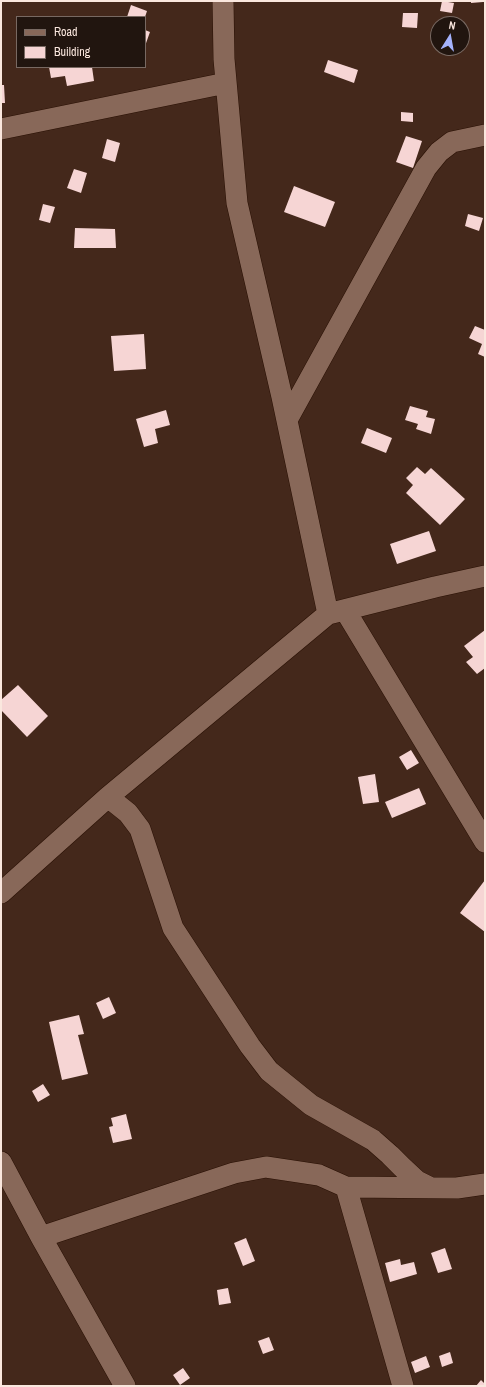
<!DOCTYPE html>
<html>
<head>
<meta charset="utf-8">
<style>
	body { margin:0 }
	#map { position:relative; width:486px; height:1387px; overflow:hidden; background:#44281b; font-family:"Archivo Narrow",sans-serif }
	canvas { display:block }
	.frame { position:absolute; inset:0; border:2px solid #fae7de; pointer-events:none }
	.legend { position:absolute; left:16px; top:16px; width:130px; height:52px; box-sizing:border-box; background:#21150f; border:1px solid #786962; margin:0; padding:5px 7px; list-style:none; font-size:12px; color:#fae7de }
	.legend li { display:flex; align-items:center; gap:8px; height:20px }
	.legend b { width:20px; border:1px solid #786962 }
	.north { position:absolute; left:430px; top:16px; width:40px; height:40px; box-sizing:border-box; background:#21150f; border:1px solid #786962; border-radius:50%; rotate:11deg; font-size:11px; font-weight:700; line-height:16px; text-align:center; color:#fae7de }
	.north::after { content:''; display:block; margin:auto; width:14px; height:18px; background:#a4b2fc; clip-path:polygon(50% 0,100% 100%,50% 72%,0 100%) }
</style>
</head>
<body>
<div id="map">
<canvas width="486" height="1387"></canvas>
<div class="frame"></div>
<ul class="legend">
<li><b style="height:5px;background:#886859"></b>Road</li>
<li><b style="height:11px;background:#f6d5d4"></b>Building</li>
</ul>
<div class="north">N</div>
</div>
<script>
const g = document.querySelector('canvas').getContext('2d');
g.lineJoin = 'round';
function fill(path, color) { g.fillStyle = color; g.fill(path, 'evenodd'); }
const shape = rows => new Path2D(rows.map(r => 'M' + r).join(''));
function stroke(path, color, width, dash) { g.strokeStyle = color; g.lineWidth = width; g.lineCap = dash ? 'butt' : 'round'; g.setLineDash(dash || []); g.stroke(path); }
fill(shape([
	[442,1,454,3,452,13,440,11],
	[471,1,483,1,483,2,471,3],
	[131,5,147,11,145,17,127,17],
	[403,13,418,13,417,28,402,27],
	[145,30,150,32,145,46],
	[328,60,358,70,354,83,324,72],
	[49,67,81,67,81,68,92,67,94,81,67,86,65,76,51,78],
	[1,85,4,85,5,103,1,103],
	[401,112,413,113,413,122,401,121],
	[406,136,422,141,413,168,396,162],
	[107,139,120,143,115,162,102,158],
	[74,169,87,173,81,193,67,188],
	[294,186,335,202,325,227,284,212],
	[43,204,55,207,50,223,39,220],
	[468,214,483,218,479,231,465,226],
	[75,228,115,229,116,248,74,248],
	[475,326,485,330,485,357,478,354,482,344,469,338],
	[144,334,146,369,114,371,111,336],
	[410,406,428,411,426,417,435,419,431,434,416,429,418,424,405,420],
	[166,410,170,425,155,429,158,443,144,447,136,419],
	[367,428,392,438,386,453,361,443],
	[417,467,425,474,431,468,465,499,440,525,406,493,413,485,406,478],
	[429,531,436,551,397,564,390,544],
	[485,630,485,668,477,674,466,662,473,657,464,646],
	[18,685,48,716,27,737,1,710,1,700],
	[411,750,419,763,407,770,399,757],
	[375,774,379,802,363,804,358,777],
	[419,788,426,804,392,818,385,802],
	[485,880,485,932,460,913],
	[109,997,116,1013,103,1019,96,1003],
	[79,1015,84,1034,78,1035,88,1074,62,1080,49,1022],
	[43,1084,50,1095,38,1102,32,1091],
	[126,1114,132,1139,113,1143,109,1127,113,1126,111,1118],
	[246,1238,255,1261,243,1266,234,1243],
	[445,1248,452,1269,438,1273,431,1253],
	[400,1259,401,1265,414,1262,417,1274,390,1282,385,1263],
	[228,1288,231,1303,219,1305,217,1290],
	[269,1337,274,1350,263,1354,258,1341],
	[450,1352,453,1363,442,1367,439,1356],
	[426,1356,430,1367,415,1373,411,1362],
	[183,1368,190,1378,180,1385,173,1375],
	[481,1380,485,1384,485,1386,476,1386]
]), '#f6d5d4');
const street = shape([
	[223,1,224,59,237,203,282,397,328,614],
	[1,129,226,83],
	[287,420,426,168,439,152,452,142,485,135],
	[345,610,485,842],
	[108,797,128,813,140,829,173,928,250,1046,269,1071,311,1105,373,1140,390,1155,402,1167,417,1181,429,1187],
	[1,893,108,797,328,614,435,587,485,576],
	[1,1162,41,1237,125,1386],
	[346,1187,403,1386],
	[41,1237,234,1173,266,1167,319,1175,346,1187,457,1188,485,1184]
]);
stroke(street, '#291004', 22);
stroke(street, '#886859', 21);
</script>
</body>
</html>
